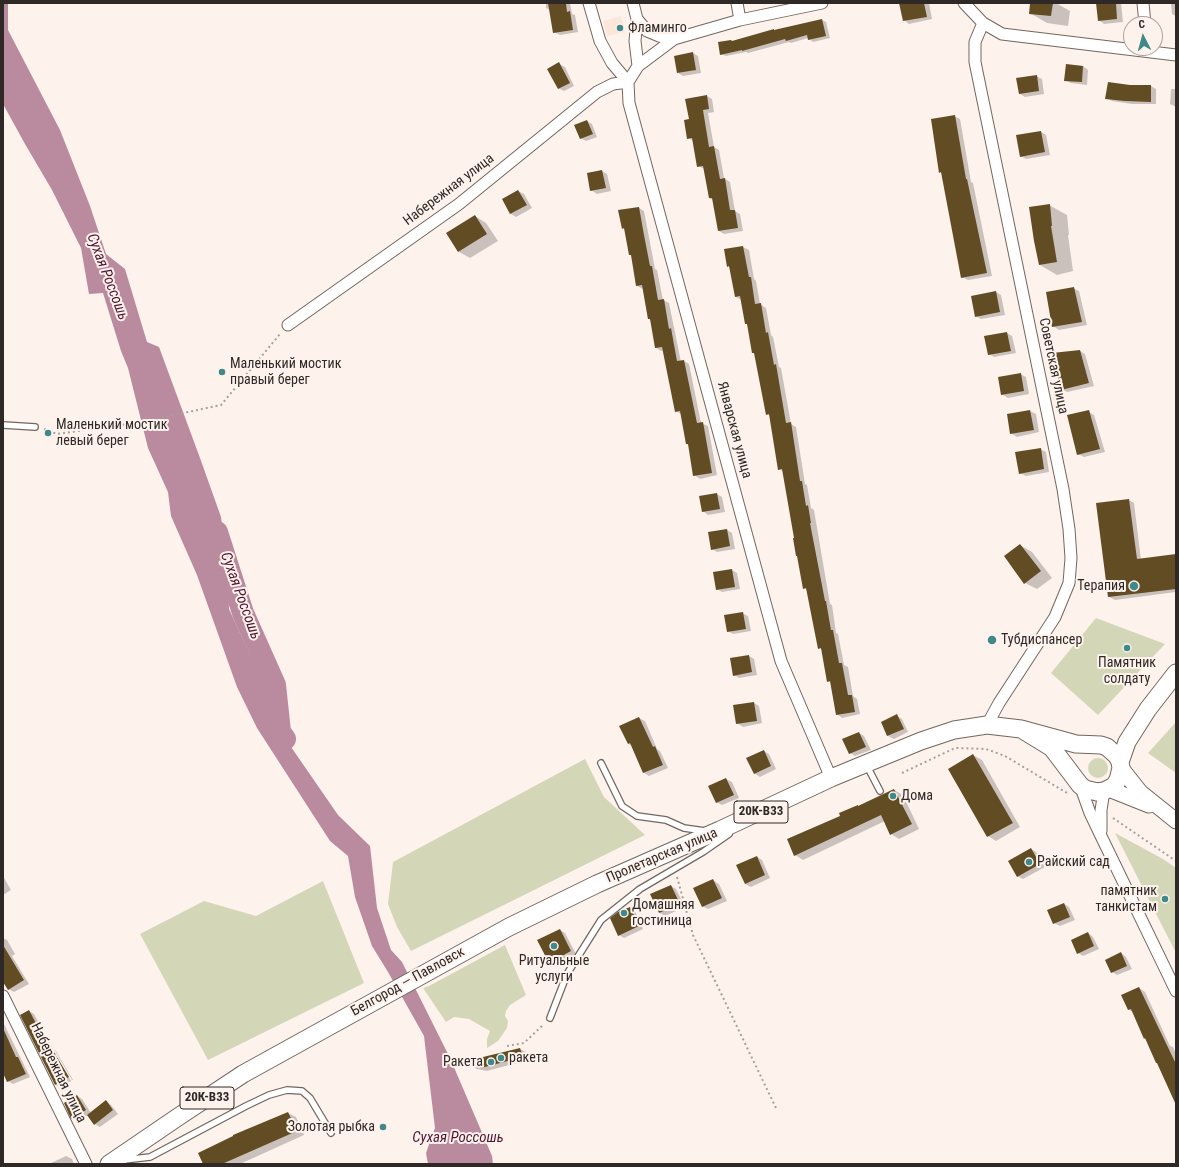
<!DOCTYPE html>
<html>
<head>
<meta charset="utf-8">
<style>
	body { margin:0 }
	#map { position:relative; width:1179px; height:1167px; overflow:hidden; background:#fef2ec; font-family:"Roboto Condensed",sans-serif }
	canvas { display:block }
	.frame { position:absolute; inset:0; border:4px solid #2e2926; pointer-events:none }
	.north { position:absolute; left:1123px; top:16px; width:40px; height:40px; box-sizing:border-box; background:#fef2ec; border:1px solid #aba29d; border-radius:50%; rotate:354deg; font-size:11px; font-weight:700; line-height:16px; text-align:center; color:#2e2926 }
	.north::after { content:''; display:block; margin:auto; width:14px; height:18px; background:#40898a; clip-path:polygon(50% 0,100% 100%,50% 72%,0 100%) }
</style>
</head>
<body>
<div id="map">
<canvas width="1179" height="1167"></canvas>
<div class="frame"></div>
<div class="north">С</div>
</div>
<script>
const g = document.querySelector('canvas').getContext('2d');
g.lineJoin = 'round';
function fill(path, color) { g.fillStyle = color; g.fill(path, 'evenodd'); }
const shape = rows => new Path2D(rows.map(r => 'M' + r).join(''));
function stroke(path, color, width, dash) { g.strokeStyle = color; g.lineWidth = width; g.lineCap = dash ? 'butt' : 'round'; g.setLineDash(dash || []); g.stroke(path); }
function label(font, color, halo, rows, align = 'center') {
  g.font = font + ' "Roboto Condensed",sans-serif'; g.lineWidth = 4; g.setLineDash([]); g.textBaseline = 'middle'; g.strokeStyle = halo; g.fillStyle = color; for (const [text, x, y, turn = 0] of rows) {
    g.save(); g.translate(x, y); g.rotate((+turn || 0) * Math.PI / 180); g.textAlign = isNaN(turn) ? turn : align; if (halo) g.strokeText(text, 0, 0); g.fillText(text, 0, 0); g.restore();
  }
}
fill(shape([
	[621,16,625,32,607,36,603,21]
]), '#fce6da');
fill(shape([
	[1096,618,1165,644,1098,715,1051,673],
	[1176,722,1176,773,1148,753],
	'1088 768a10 10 0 1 1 20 0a10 10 0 1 1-20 0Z',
	[585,759,604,797,645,835,411,951,397,927,388,904,393,862],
	[1115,833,1163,859,1176,868,1176,953],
	[323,881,364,983,208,1060,140,934,204,901,256,916],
	[505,945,526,995,510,1005,506,1011,505,1016,508,1021,507,1028,498,1041,487,1048,487,1039,490,1031,469,1019,454,1017,446,1022,423,988,429,986]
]), '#d4d6b8');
fill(shape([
	[3,3,8,3,8,30,60,130,90,206,106,254,125,269,147,342,159,347,200,458,221,517,228,573,229,609,251,657,269,672,275,685,278,710,289,744,338,815,370,846,377,908,391,950,402,962,450,1058,492,1156,493,1164,428,1164,426,1153,435,1128,424,1036,388,972,372,946,355,897,348,856,330,841,257,728,237,687,197,575,171,516,168,492,148,448,128,368,121,351,103,293,89,294,81,248,52,190,25,144,3,104]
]), '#ba8a9e');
fill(shape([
	[546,3,570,3,572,14,575,15,578,32,560,35,554,32,550,10,546,8],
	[900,3,929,3,932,19,909,24,904,20],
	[1031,3,1056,3,1070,11,1068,26,1047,23,1030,13],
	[1097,3,1121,3,1123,22,1104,24,1099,20],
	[1171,3,1176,3,1176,16,1172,14],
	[822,20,826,22,830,38,813,42,808,38,791,43,789,42,748,53,746,52,726,56,721,54,774,30,776,31],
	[693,53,698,56,701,73,683,76,678,73],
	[559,64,565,67,574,86,564,91,558,88],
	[1067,65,1083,66,1088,70,1087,85,1071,83,1065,80],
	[1036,76,1042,79,1044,94,1025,97,1020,94],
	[1130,86,1151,86,1156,89,1156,104,1132,104,1112,101,1107,98],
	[1171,89,1176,89,1176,107,1170,104],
	[707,96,712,99,714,112,708,113,714,147,719,150,724,178,730,182,735,211,740,214,743,231,724,234,719,231,713,200,709,198,705,169,698,166,694,141,688,138,690,120],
	[954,116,960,119,971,182,973,183,992,276,968,280,962,277,943,173,940,172],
	[587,121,592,124,597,137,586,141,580,138],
	[1041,132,1046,135,1050,155,1026,159,1021,156],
	[602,171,607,174,611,191,597,194,591,190],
	[518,191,524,194,532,208,516,217,511,214,503,200],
	[1049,205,1067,215,1069,235,1068,235,1073,271,1057,275,1040,265],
	[639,208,644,211,655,269,657,270,663,300,669,303,681,362,684,361,689,364,701,423,708,426,717,475,700,479,694,475,689,445,686,444,681,414,676,411,664,350,661,351,656,348,651,320,648,319,643,289,637,286,632,256,630,254,625,230,623,228],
	[475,216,486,223,498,241,470,258,459,252],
	[743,247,749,250,754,279,756,281,760,304,766,308,771,335,773,337,779,367,781,368,791,424,796,427,805,484,807,485,811,508,814,510,830,604,832,605,836,633,838,634,844,665,848,667,853,696,857,699,860,714,842,718,837,714,831,683,828,681,823,650,819,648,807,590,804,588,784,472,779,469,770,416,767,414,755,354,753,352,748,325,746,323,741,300,736,297,731,268,728,266],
	[1073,288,1079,291,1087,325,1059,330,1053,326],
	[996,292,1001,295,1005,315,981,319,976,316],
	[1007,333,1012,336,1016,353,994,357,989,354],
	[1080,351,1085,354,1094,386,1067,392,1062,389],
	[1020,374,1026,377,1029,394,1008,398,1002,394],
	[1030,411,1036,414,1039,432,1017,437,1011,433,1008,415],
	[1089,412,1094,415,1105,452,1084,457,1078,454],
	[1040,449,1046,452,1049,472,1026,476,1020,473],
	[717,494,722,497,725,512,708,515,703,511],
	[1129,500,1134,503,1141,560,1176,555,1176,592,1115,600,1109,597,1097,504],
	[727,530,732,533,735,549,717,552,712,549],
	[1020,545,1032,552,1052,578,1037,589,1025,583],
	[732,570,737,573,740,589,722,592,717,589],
	[742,613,748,616,751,631,733,634,728,631],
	[749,656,754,659,757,675,739,678,734,675],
	[754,703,759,706,762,723,743,727,737,723],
	[897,716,902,719,908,732,894,739,888,736,882,722],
	[639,718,645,721,657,749,660,751,668,768,649,776,644,773,632,745,628,744],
	[859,733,864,736,871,750,855,756,850,753],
	[764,751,769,754,776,769,760,777,754,773],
	[973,755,982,760,1020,827,996,841,988,836],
	[726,779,732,782,739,798,722,805,716,802],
	[894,790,903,795,919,829,899,839,891,834,885,821,803,860,795,855,842,816],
	[1031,849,1036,852,1045,867,1023,879,1017,876],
	[757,857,762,860,770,878,751,887,745,884],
	[3,876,11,890,3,895],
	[713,880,719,884,727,901,708,909,702,906],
	[671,886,676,889,685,907,665,916,660,913],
	[1064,904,1069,907,1075,920,1060,926,1054,923],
	[630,908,635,911,643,929,624,938,619,935],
	[560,930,565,933,576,954,555,965,549,962],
	[1088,933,1093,937,1099,949,1083,956,1078,953],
	[3,938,7,940,15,954,12,956,29,984,14,992,8,989,3,980],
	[1121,953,1126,957,1132,969,1117,975,1112,972],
	[1139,988,1145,992,1170,1046,1173,1047,1176,1054,1176,1103,1133,1012,1129,1010],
	[29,1011,34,1014,53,1049,51,1049,71,1081,61,1088,56,1085,22,1015],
	[3,1022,30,1077,13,1084,8,1081,3,1071],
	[54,1049,56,1051,73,1080,72,1080],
	[520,1049,526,1052,528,1060,487,1071,477,1069,472,1066,480,1059],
	[77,1096,82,1099,91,1113,106,1101,111,1105,118,1114,100,1127,95,1124,88,1115,78,1121,72,1118],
	[288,1113,296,1117,304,1135,240,1164,204,1164],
	[66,1156,72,1159,74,1164,51,1164,51,1163]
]), '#0003');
stroke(shape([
	[217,532,243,613,275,685,280,732,285,739]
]), '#ba8a9e', 22);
fill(shape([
	[548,3,566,3,567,12,570,11,573,30,553,33],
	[899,3,924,3,927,17,903,21],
	[1030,3,1053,3,1051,16,1029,14],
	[1096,3,1116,3,1117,19,1098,21],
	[822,19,826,36,808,40,807,35,786,41,785,39,742,51,742,50,720,55,718,42,731,40,732,41,774,29,774,30],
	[693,52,696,70,677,73,674,56],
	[559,62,570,83,558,89,547,69],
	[1066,64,1083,66,1082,82,1064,81],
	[1037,75,1039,91,1019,94,1016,78],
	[1108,82,1130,85,1151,85,1151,102,1125,101,1105,99],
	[707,95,709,109,703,110,709,147,714,146,720,179,725,178,730,210,735,210,738,228,718,231,712,198,709,198,703,166,697,167,692,138,687,139,684,120,689,119,685,99],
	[955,115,966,179,967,179,987,273,961,278,941,172,939,173,931,119],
	[587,120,593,134,580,139,574,125],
	[1041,131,1045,152,1020,157,1016,135],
	[602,170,606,188,590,191,587,173],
	[518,190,527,205,510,214,502,199],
	[1050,204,1052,226,1051,226,1057,262,1039,265,1034,241,1029,207],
	[639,207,644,235,650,266,652,266,658,300,664,299,669,329,671,328,677,361,684,360,697,423,703,422,712,473,693,476,688,444,686,444,680,411,675,412,662,347,655,348,650,319,648,319,642,285,636,286,631,255,629,255,624,228,622,229,618,210],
	[475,215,487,234,458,252,446,233],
	[743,246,749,277,751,277,755,304,761,303,766,333,768,332,774,365,776,364,786,423,791,422,800,481,802,481,806,506,808,505,811,523,810,523,825,601,826,601,831,630,833,630,839,663,842,663,848,695,852,695,855,712,836,715,830,681,827,682,821,648,818,649,806,588,803,589,797,556,796,556,793,538,794,538,782,469,778,470,769,414,766,415,754,353,752,353,747,324,745,324,740,296,735,297,729,266,727,267,724,249],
	[1074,287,1082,322,1052,327,1046,292],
	[996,291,1000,312,975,317,971,296],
	[1007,332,1011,351,988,355,984,336],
	[1080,350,1089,383,1061,390,1052,353],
	[1021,373,1024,391,1001,395,998,377],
	[1030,410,1034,430,1010,434,1007,414],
	[1089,410,1100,449,1077,455,1067,415],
	[1041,448,1044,469,1019,474,1015,452],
	[717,493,720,509,702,512,699,496],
	[1129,499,1137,559,1176,554,1176,589,1108,597,1096,503],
	[727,529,730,546,711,550,708,532],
	[1020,544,1041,571,1024,584,1004,556],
	[732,569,735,587,716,590,713,572],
	[743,612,746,629,727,632,724,615],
	[749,655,752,672,733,676,730,658],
	[754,702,757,721,736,724,733,705],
	[897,714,904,729,887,736,881,722],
	[639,717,653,747,655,746,663,765,643,773,630,743,628,744,619,726],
	[859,732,866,747,849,754,842,739],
	[764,750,771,766,754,774,746,758],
	[973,754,1013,823,987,837,948,769],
	[726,778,734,795,716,803,708,786],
	[894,789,912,824,890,835,881,815,794,856,787,839,840,816,839,813,858,805,858,806],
	[1031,848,1040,864,1017,877,1008,861],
	[757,856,765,875,745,884,736,865],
	[713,879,722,898,702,907,693,888],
	[671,885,680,904,659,913,650,894],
	[1064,903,1070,917,1053,924,1047,910],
	[630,907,639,926,618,936,610,918,618,912],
	[560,929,571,951,549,963,537,940],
	[1088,932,1094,946,1077,954,1071,940],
	[3,945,24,980,8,990,3,982],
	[1121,952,1127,966,1111,973,1105,960],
	[1139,987,1176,1064,1176,1105,1157,1063,1156,1063,1145,1038,1144,1039,1131,1009,1128,1010,1121,995],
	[29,1010,49,1048,51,1047,69,1077,55,1085,20,1015],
	[3,1028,16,1057,18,1057,26,1074,7,1082,3,1073],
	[520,1048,523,1057,481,1068,471,1066,479,1058],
	[77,1095,86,1110,71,1119,64,1103],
	[106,1100,113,1110,94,1125,87,1115],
	[288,1112,297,1131,222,1164,203,1164,198,1153,233,1136,233,1135]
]), '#624c24');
const lane = shape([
	[3,425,35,427],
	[601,763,622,806,637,816,666,820,684,828,705,831],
	[867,766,880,791],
	[550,1018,567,974,601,920,640,889,703,852,729,834],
	[124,1160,150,1157,246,1106,269,1095,287,1090,302,1091,310,1098,331,1133]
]);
const street = shape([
	[589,3,600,41,612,63,628,82],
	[633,3,637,19,635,41,638,66],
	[737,3,740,20],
	[964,3,983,23,975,42,975,62,1063,489,1069,529,1071,558,1069,583,1055,617,999,703,987,725],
	[1143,3,1145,24],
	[637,19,647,31,659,36,674,39],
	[983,23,1002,34,1176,55],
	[628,82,629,103,781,661,831,778],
	[628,82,638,66,674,39,740,20,822,3],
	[288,325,459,204,597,92,613,84,628,82],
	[1080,785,1090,813,1101,836,1176,991],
	[1101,831,1101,810,1104,791],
	[3,996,86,1164]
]);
const secondary = shape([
	[1121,768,1140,792,1176,821],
	[1109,789,1149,805]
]);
const primary = shape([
	[1120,762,1127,742,1148,709,1176,673],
	[109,1164,178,1117,243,1074,509,927,597,884,720,830,831,778,921,741,954,730,987,725,1021,729,1076,744,1101,745,1107,747,1117,756,1120,762,1121,768,1118,780,1114,786,1104,791,1097,792,1085,789,1080,785,1052,748,1021,729]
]);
stroke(lane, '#73665f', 8);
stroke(street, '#73665f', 13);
stroke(secondary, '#73665f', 17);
stroke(primary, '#73665f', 19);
stroke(shape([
	[44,429,57,434,141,422,221,405,280,334],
	[902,773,955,748,986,749,1005,756,1067,793],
	[1113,818,1176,861],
	[677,877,693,935,776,1108],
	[507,1046,524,1043,544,1024]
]), '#a9a09b', 2, [2, 3]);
stroke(lane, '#fff', 5.5);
stroke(street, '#fff', 11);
stroke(secondary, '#fff', 15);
stroke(primary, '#fff', 17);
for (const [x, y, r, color] of [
	[620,28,4,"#40898a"],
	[222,372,4,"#40898a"],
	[48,433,4,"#40898a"],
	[1134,586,5,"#40898a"],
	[992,640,5,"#40898a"],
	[1127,648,4,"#40898a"],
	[893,796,4,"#40898a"],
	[1029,862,4,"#40898a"],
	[1165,899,4,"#40898a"],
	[624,913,4,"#40898a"],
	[554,946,4,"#40898a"],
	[501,1058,4,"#40898a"],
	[491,1062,4,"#40898a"],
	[383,1127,4,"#40898a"]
]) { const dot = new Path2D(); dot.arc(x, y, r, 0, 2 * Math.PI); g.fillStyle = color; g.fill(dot); stroke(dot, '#fef2ec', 1.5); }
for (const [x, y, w] of [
	[761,812,54],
	[207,1098,54]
]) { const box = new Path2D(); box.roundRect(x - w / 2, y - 11, w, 22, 3); g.fillStyle = '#fef2ec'; g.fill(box); stroke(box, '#2e2926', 1); }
label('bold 13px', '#2e2926', null, [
	["20К-В33",761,812],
	["20К-В33",207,1098]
]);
label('14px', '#2e2926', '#fef2ec', [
	["Фламинго",628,28],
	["Маленький мостик",230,364],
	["правый берег",230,380],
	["Маленький мостик",56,425],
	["левый берег",56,441],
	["Терапия",1125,586,"right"],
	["Тубдиспансер",1001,640],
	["Памятник",1127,663,"center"],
	["солдату",1127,679,"center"],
	["Дома",901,796],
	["Райский сад",1037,862],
	["памятник",1157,891,"right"],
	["танкистам",1157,907,"right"],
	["Домашняя",632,905],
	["гостиница",632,921],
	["Ритуальные",554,961,"center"],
	["услуги",554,977,"center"],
	["ракета",509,1058],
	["Ракета",483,1062,"right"],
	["Золотая рыбка",375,1127,"right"]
], 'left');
label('14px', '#2e2926', '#fef2ec', [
	["Набережная улица",449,190,-37],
	["Советская улица",1053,366,78],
	["Январская улица",734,430,75],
	["Пролетарская улица",662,856,-23],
	["Белгород — Павловск",408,982,-29],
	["Набережная улица",58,1073,64]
]);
label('italic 15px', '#501533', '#fef2ec', [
	["Сухая Россошь",107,277,69],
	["Сухая Россошь",240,596,70],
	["Сухая Россошь",458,1138]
]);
</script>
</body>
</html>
